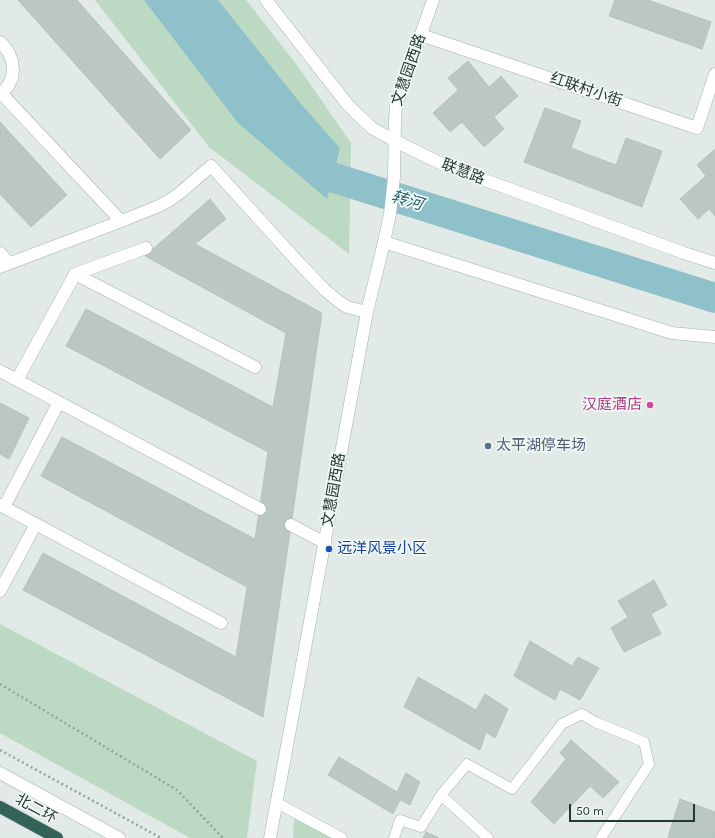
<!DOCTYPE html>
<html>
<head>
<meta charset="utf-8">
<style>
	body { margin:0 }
	#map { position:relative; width:715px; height:838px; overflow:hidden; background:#e1eae6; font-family:Karla,sans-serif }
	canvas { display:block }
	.scale { position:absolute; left:569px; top:804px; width:126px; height:18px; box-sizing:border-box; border:2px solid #233933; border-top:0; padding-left:5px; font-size:12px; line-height:14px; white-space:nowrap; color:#233933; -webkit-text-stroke:3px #f1f7f4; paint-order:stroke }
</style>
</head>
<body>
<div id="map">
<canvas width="715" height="838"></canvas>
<div class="scale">50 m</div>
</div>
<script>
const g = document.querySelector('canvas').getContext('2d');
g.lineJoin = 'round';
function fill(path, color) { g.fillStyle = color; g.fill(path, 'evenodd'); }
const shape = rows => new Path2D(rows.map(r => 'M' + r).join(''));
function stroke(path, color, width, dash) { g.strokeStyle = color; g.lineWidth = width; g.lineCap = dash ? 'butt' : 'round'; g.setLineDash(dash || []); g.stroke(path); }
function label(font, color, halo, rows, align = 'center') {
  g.font = font + ' Karla,"Noto Sans SC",sans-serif'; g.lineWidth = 3.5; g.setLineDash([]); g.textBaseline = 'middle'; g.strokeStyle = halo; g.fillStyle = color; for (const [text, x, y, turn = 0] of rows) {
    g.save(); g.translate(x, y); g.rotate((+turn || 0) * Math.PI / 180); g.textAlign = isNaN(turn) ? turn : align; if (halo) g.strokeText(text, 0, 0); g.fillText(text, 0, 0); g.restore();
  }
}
fill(shape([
	[95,0,246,0,297,65,351,143,349,254,209,147],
	[0,624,257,761,247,838,190,838,0,733],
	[294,818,331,838,293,838]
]), '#bcd9c3');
fill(shape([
	[144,0,218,0,301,104,340,148,327,199,238,123]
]), '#8ec1ca');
stroke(shape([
	[298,155,325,175,715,298]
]), '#8ec1ca', 30);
const building = shape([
	[18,0,77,0,191,130,160,159,18,0],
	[615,0,648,0,711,22,702,49,609,16,615,0],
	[468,61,489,87,501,76,518,96,494,117,504,129,484,147,462,122,450,132,433,113,458,90,448,78,468,61],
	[545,108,581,121,571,148,616,165,626,138,662,151,642,207,524,162,545,108],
	[0,122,67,195,31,227,0,194,0,122],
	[715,149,715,216,709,209,698,219,680,199,706,176,697,165,715,149],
	[210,199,226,219,195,244,322,313,263,717,23,590,43,553,236,657,247,587,41,476,62,437,255,539,268,452,66,346,86,309,273,407,286,333,145,256,210,199],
	[0,403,29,418,9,459,0,454,0,403],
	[654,580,667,605,651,614,661,634,624,652,611,628,628,617,618,601,654,580],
	[530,641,572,666,578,657,599,668,580,700,560,689,555,700,514,676,530,641],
	[418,677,476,710,485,694,508,709,495,738,486,732,480,750,404,707,418,677],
	[571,740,619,782,603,798,590,786,554,824,531,802,566,759,560,753,571,740],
	[339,757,397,792,406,773,420,782,410,805,400,800,393,814,328,775,339,757],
	[680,799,715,812,715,838,670,838,668,837,680,799],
	[426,832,439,838,423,838,426,832]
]);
fill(building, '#bac7c2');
stroke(building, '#b4c3bd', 1);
stroke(shape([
	[260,509,291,525]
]), '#bbc7c2', 12, [12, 6]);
const lane = shape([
	[441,795,467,764,512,789,562,724,582,714,595,722,644,742,649,764,601,838],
	[277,803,342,838],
	[394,838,400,820,421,827,441,795,488,838]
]);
const street = shape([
	[421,35,697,128,715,74],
	[0,42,4,46,9,53,12,61,13,70,12,78,8,86,0,95],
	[2,94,121,221],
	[395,141,444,165,684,253,715,263],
	[384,242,672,333,715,337],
	[0,253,9,263],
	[0,267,114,224,159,206,170,200,181,192,211,166,298,262,325,290,338,301,347,307,367,312],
	[75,274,255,367],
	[0,371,260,509],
	[17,380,75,274,146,248],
	[0,505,221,623],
	[4,507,59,402],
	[291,525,325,543],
	[0,591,36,524]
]);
const secondary = shape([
	[266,0,348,105,356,113,372,128,395,141],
	[0,773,119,838],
	[270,838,367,312,384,242,390,214,394,177,395,120,396,106,433,0]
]);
const highway = shape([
	[0,807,57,838]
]);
stroke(lane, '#a4b1ad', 11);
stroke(street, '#a4b1ad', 13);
stroke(secondary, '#a1b5ad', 13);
stroke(highway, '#bdc4c2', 13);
stroke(shape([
	[0,684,177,790,223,838],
	[0,750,161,838]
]), '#84ab9e', 2.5, [2, 3]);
stroke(lane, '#fff', 10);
stroke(street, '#fff', 12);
stroke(secondary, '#fff', 12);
stroke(highway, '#326258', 12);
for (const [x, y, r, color] of [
	[650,405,4,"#d1479c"],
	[488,446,4,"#5c6f8a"],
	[329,549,4,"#1a4fb4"]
]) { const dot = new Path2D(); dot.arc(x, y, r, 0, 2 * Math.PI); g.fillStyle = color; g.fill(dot); stroke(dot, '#f1f7f4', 1.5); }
label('15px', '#233933', '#f1f7f4', [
	["文慧园西路",409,70,-71],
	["红联村小街",586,90,19],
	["联慧路",463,172,21],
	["文慧园西路",334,490,-80],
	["北二环",36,809,29]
]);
label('15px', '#b23c85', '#f1f7f4', [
	["汉庭酒店",642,405]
], 'right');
label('15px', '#4e5e75', '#f1f7f4', [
	["太平湖停车场",496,446]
], 'left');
label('15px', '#164399', '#f1f7f4', [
	["远洋风景小区",337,549]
], 'left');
label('italic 16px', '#23636f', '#f1f7f4', [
	["转河",407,201,17]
]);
</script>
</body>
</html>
